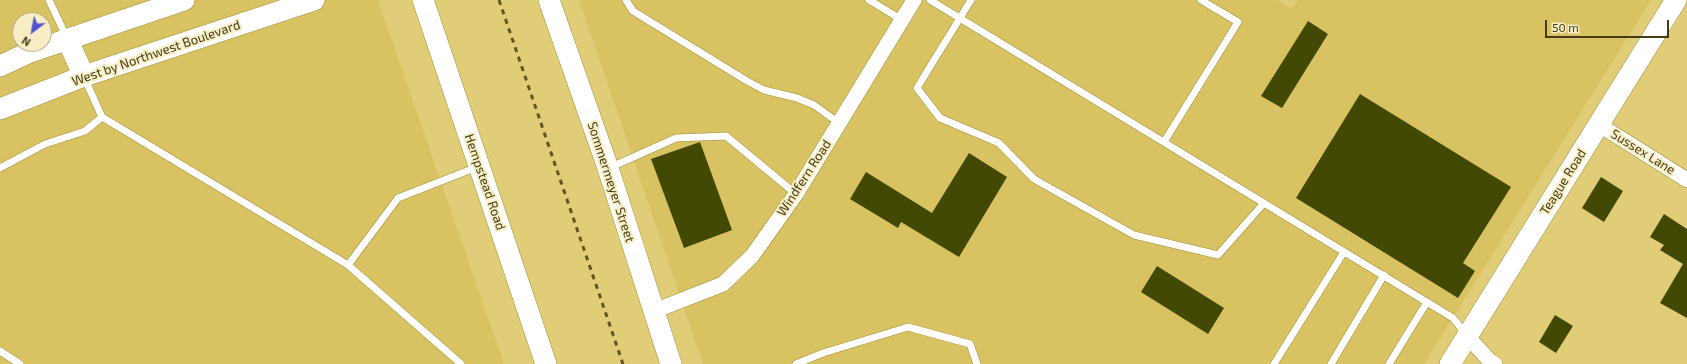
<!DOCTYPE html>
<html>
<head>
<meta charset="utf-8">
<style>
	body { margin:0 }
	#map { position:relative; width:1687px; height:364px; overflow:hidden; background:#e1cd77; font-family:"Exo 2",sans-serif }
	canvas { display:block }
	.north { position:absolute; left:12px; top:12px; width:40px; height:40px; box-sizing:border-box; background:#f7eec5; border:1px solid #afa780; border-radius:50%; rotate:212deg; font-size:11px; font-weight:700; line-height:16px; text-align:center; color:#443c18 }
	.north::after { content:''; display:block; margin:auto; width:14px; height:18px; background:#5256cd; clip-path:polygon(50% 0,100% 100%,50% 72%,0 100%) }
	.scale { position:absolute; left:1545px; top:20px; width:124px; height:18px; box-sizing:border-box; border:2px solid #443c18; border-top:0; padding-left:5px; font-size:12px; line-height:14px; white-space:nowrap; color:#443c18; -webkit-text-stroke:3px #f7eec5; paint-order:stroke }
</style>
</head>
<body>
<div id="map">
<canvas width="1687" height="364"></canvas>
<div class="north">N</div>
<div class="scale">50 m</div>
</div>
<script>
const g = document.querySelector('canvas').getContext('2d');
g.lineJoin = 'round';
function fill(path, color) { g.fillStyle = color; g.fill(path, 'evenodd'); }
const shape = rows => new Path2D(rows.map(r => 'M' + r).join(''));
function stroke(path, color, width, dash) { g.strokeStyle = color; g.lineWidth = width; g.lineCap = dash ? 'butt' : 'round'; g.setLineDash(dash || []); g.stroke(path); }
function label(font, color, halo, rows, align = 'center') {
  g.font = font + ' "Exo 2",sans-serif'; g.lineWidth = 4; g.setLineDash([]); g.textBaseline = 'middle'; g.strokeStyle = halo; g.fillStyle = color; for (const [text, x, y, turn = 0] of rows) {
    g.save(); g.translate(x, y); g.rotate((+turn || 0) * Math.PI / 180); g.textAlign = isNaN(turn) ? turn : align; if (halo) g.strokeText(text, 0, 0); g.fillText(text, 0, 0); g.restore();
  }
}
fill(shape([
	[0,0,378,0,504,364,0,364],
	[20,20,44,20,44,44,20,44],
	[579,0,1277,0,1292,9,1298,0,1651,0,1424,364,703,364]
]), '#d8c262');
fill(shape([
	[1308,21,1328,34,1282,108,1261,96],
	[1360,94,1511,187,1463,263,1475,271,1458,298,1296,198],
	[700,142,732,230,684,248,651,159],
	[969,153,1007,177,959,257,901,222,898,228,850,199,866,172,932,213],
	[1601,177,1623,191,1604,222,1582,208],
	[1664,214,1687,229,1687,318,1660,303,1683,264,1660,250,1664,245,1650,237],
	[1157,266,1224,308,1208,334,1141,292],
	[1555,315,1573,326,1556,353,1539,342]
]), '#414904');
const lane = shape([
	[49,0,67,38],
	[626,0,633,11,747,81,764,90,797,98,814,105,839,123],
	[869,0,902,20],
	[930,0,1453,318,1465,333],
	[971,0,917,88,940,118,999,143,1034,179,1134,235,1218,255,1264,203],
	[84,77,102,117],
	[1164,142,1238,22,1201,0],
	[0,168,45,144,85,131,102,117,348,265,461,364],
	[609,168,676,138,726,136,796,194],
	[348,265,398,198,477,167],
	[0,351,20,364],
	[796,364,823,353,908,327,970,344,977,364],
	[1274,364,1344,252],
	[1331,364,1384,275],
	[1389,364,1427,302]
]);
const street = shape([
	[1598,124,1687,180],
	[654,311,723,284,752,256,796,194,914,0],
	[1467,336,1490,361,1495,364]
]);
const secondary = shape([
	[423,0,546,364],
	[549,0,608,168,671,364],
	[67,39,84,76],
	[0,66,30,52,184,0],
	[0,109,84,76,314,0],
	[1450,364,1676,0]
]);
stroke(lane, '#a08d34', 8);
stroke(street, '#a08d34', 16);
stroke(secondary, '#a08d34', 22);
stroke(lane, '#fff', 7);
stroke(street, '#fff', 15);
stroke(secondary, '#fff', 21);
stroke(shape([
	[499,0,623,364]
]), '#5f5529', 3, [5, 5]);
label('13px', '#443c18', '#f7eec5', [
	["West by Northwest Boulevard",156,53,-19],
	["Sussex Lane",1643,152,32],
	["Windfern Road",804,178,-57],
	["Hempstead Road",485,182,71],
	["Sommermeyer Street",611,182,72],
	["Teague Road",1563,182,-58]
]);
</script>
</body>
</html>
